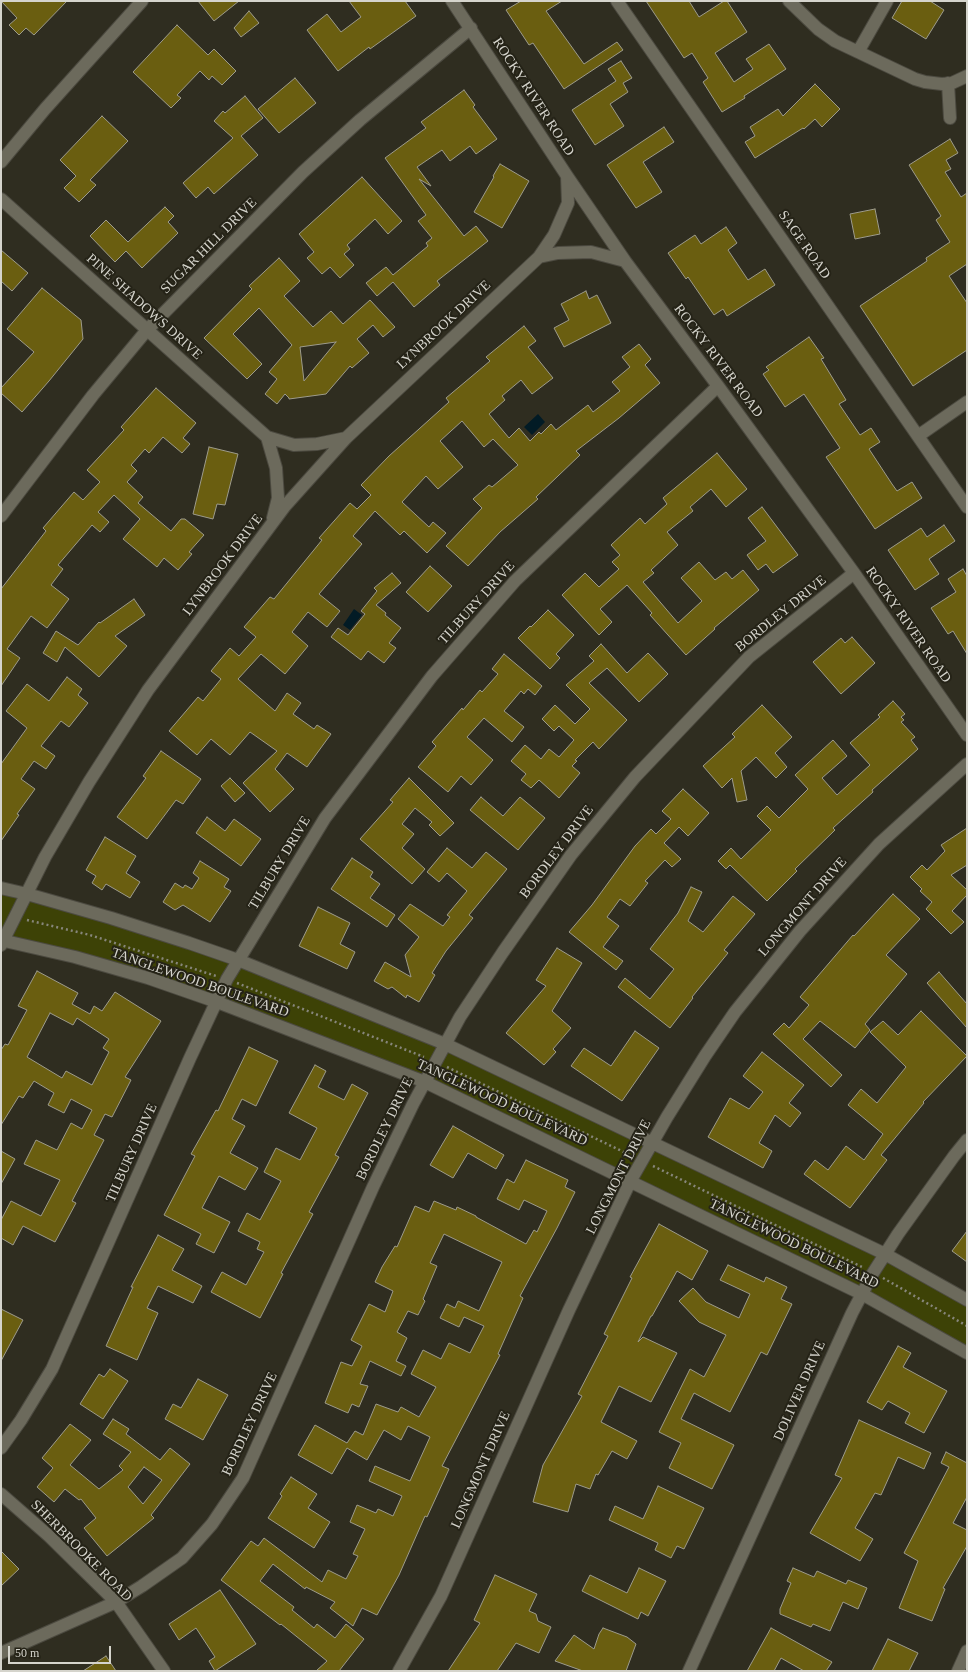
<!DOCTYPE html>
<html>
<head>
<meta charset="utf-8">
<style>
	body { margin:0 }
	#map { position:relative; width:968px; height:1672px; overflow:hidden; background:#2f2d20; font-family:"Times New Roman",serif }
	canvas { display:block }
	.frame { position:absolute; inset:0; border:2px solid #d5d4cc; pointer-events:none }
	.scale { position:absolute; left:8px; top:1646px; width:103px; height:18px; box-sizing:border-box; border:2px solid #d5d4cc; border-top:0; padding-left:5px; font-size:12px; line-height:14px; white-space:nowrap; color:#d5d4cc; -webkit-text-stroke:3px #252317; paint-order:stroke }
</style>
</head>
<body>
<div id="map">
<canvas width="968" height="1672"></canvas>
<div class="frame"></div>
<div class="scale">50 m</div>
</div>
<script>
const g = document.querySelector('canvas').getContext('2d');
g.lineJoin = 'round';
function fill(path, color) { g.fillStyle = color; g.fill(path, 'evenodd'); }
const shape = rows => new Path2D(rows.map(r => 'M' + r).join(''));
function stroke(path, color, width, dash) { g.strokeStyle = color; g.lineWidth = width; g.lineCap = dash ? 'butt' : 'round'; g.setLineDash(dash || []); g.stroke(path); }
function label(font, color, halo, rows, align = 'center') {
  g.font = font + ' "Times New Roman",serif'; g.lineWidth = 4; g.setLineDash([]); g.textBaseline = 'middle'; g.strokeStyle = halo; g.fillStyle = color; for (const [text, x, y, turn = 0] of rows) {
    g.save(); g.translate(x, y); g.rotate((+turn || 0) * Math.PI / 180); g.textAlign = isNaN(turn) ? turn : align; if (halo) g.strokeText(text, 0, 0); g.fillText(text, 0, 0); g.restore();
  }
}
fill(shape([
	[1,893,128,928,232,963,438,1046,879,1255,967,1306,967,1348,510,1118,90,955,1,934]
]), '#3d4206');
fill(shape([
	[538,414,545,422,532,435,524,427],
	[354,609,362,615,350,630,343,625]
]), '#021b25');
const building = shape([
	[1,1,67,1,34,35,26,28,19,35,9,25,17,18,1,1],
	[198,1,239,1,214,21,198,1],
	[349,1,405,1,416,16,370,49,369,47,338,71,307,30,327,14,341,32,361,17,349,1],
	[521,1,562,1,546,11,584,64,617,42,623,50,564,89,533,43,529,45,506,10,521,1],
	[646,1,689,1,699,17,724,1,727,1,747,32,715,53,734,82,753,69,746,59,769,44,786,69,744,96,745,98,722,112,703,82,708,78,692,53,684,58,646,1],
	[902,1,930,1,944,10,926,39,892,18,902,1],
	[249,11,259,23,241,37,234,28,249,11],
	[177,25,208,55,214,49,236,71,222,85,212,76,209,80,200,71,177,95,181,98,171,108,133,72,177,25],
	[621,61,632,78,623,83,628,92,610,104,624,126,595,145,572,110,616,81,608,69,621,61],
	[295,78,316,103,279,133,258,109,295,78],
	[815,84,840,109,822,127,815,119,804,129,803,128,755,158,745,142,755,136,750,127,778,109,783,116,815,84],
	[464,90,475,105,473,107,497,139,476,154,470,146,450,161,442,150,417,167,431,186,419,179,464,236,476,226,488,241,437,281,440,285,414,307,393,282,377,296,366,283,386,267,393,275,428,246,426,243,432,238,418,221,426,215,385,158,426,128,421,122,464,90],
	[245,96,263,118,241,136,258,155,214,194,208,187,196,198,183,183,233,138,214,121,223,111,225,113,245,96],
	[102,116,128,141,90,180,96,185,79,202,64,188,76,176,60,160,102,116],
	[664,127,674,142,643,162,662,192,636,208,607,165,664,127],
	[950,139,958,153,946,160,951,169,945,172,961,197,967,193,967,264,949,276,967,303,967,350,913,386,860,306,927,261,926,258,950,242,936,220,941,216,909,165,950,139],
	[500,164,529,181,502,228,474,212,494,177,493,176,500,164],
	[362,177,402,221,388,234,375,219,347,245,350,249,344,254,354,265,340,278,330,267,322,274,307,258,314,252,299,234,362,177],
	[165,207,174,216,168,222,178,233,142,268,126,251,115,262,90,236,106,220,128,242,165,207],
	[875,209,880,234,855,239,850,214,875,209],
	[726,227,737,243,728,250,748,280,765,269,775,285,727,316,723,309,714,315,688,277,686,279,668,253,695,235,701,244,726,227],
	[1,250,28,273,12,291,1,281,1,250],
	[279,258,300,281,284,296,313,327,331,311,343,324,370,300,395,327,383,337,373,325,357,339,369,353,352,368,350,366,326,394,289,399,289,398,285,394,277,404,265,394,277,379,269,372,292,345,259,308,233,334,262,364,247,379,204,338,252,289,249,286,279,258],
	[336,342,304,381,300,347,336,342],
	[42,288,81,320,83,339,49,381,22,412,1,393,1,388,34,352,7,329,42,288],
	[586,291,589,299,597,295,611,323,564,347,554,328,569,320,561,304,586,291],
	[524,326,536,341,528,347,553,378,532,394,521,380,502,396,505,400,489,414,509,438,519,428,530,441,539,432,541,434,551,424,556,430,588,405,593,412,620,391,612,382,630,367,622,357,639,344,651,359,645,365,660,383,619,418,576,451,580,455,536,497,538,499,500,532,468,566,446,546,482,508,473,499,489,485,492,487,518,465,493,439,484,447,462,421,440,441,463,467,438,489,426,476,402,502,429,527,433,522,446,533,427,553,404,531,400,535,375,511,353,536,362,544,319,594,340,611,327,627,308,612,292,632,308,646,285,674,261,654,238,679,275,711,287,693,301,703,293,714,314,729,317,725,331,734,307,767,287,753,275,769,294,789,270,812,243,783,277,751,250,732,230,755,211,739,197,755,169,731,198,697,203,701,221,679,211,671,230,648,239,656,256,637,244,627,270,597,274,599,322,540,319,538,350,503,357,509,371,495,361,485,389,456,449,402,446,398,490,361,486,357,524,326],
	[809,337,824,358,821,359,846,400,839,404,860,435,871,428,880,442,869,449,892,484,897,491,912,482,922,498,875,529,826,457,840,448,804,394,785,407,763,374,769,370,766,367,809,337],
	[156,388,196,423,183,438,190,444,182,453,163,437,149,453,145,449,131,465,137,471,127,482,143,497,138,503,171,531,181,519,185,519,204,535,189,552,192,554,178,570,164,558,157,567,123,539,140,519,114,495,98,512,109,522,100,532,92,525,58,565,63,569,51,585,69,599,47,628,31,616,7,649,20,658,1,686,1,589,46,531,43,528,74,492,83,500,100,482,87,470,124,430,121,427,156,388],
	[209,447,238,454,225,505,217,504,213,519,193,514,209,447],
	[717,453,747,489,726,507,711,489,690,507,693,511,667,532,678,545,651,570,654,573,643,582,678,623,702,601,681,578,699,562,715,580,726,572,732,579,743,570,759,590,714,628,715,629,686,655,650,615,652,613,627,585,600,609,612,622,599,635,562,595,585,573,599,587,619,569,612,562,620,555,611,545,640,518,645,524,667,504,663,498,717,453],
	[762,507,798,555,773,573,766,564,758,570,747,555,766,541,748,518,762,507],
	[944,525,955,541,929,559,939,574,915,590,888,550,921,528,927,537,944,525],
	[430,566,452,586,428,612,406,592,430,566],
	[963,569,967,576,967,654,953,631,948,634,931,608,956,592,948,579,963,569],
	[392,573,401,583,376,605,386,613,385,615,401,628,389,643,396,648,384,663,368,651,361,660,331,637,338,628,348,635,365,614,361,611,377,591,374,588,392,573],
	[134,599,145,615,115,636,127,646,99,677,65,647,57,662,43,653,56,631,78,645,99,622,100,623,134,599],
	[548,610,574,635,556,654,560,658,550,669,518,638,530,626,531,627,548,610],
	[852,637,875,663,841,694,813,662,841,638,845,643,852,637],
	[601,644,627,673,648,653,668,674,639,702,607,668,589,683,627,720,599,749,593,742,575,760,577,761,572,766,580,773,559,798,539,780,531,788,521,780,526,774,511,761,525,745,541,759,549,749,559,757,574,740,559,726,554,731,542,719,555,705,575,724,590,709,566,685,594,661,589,656,601,644],
	[504,654,542,686,535,695,528,689,524,694,521,691,504,711,524,727,512,742,484,718,467,737,493,760,471,785,461,776,448,792,418,767,436,746,432,742,462,708,463,710,480,690,482,692,498,674,492,669,504,654],
	[67,677,82,689,78,695,88,703,69,727,61,721,41,746,55,756,46,769,34,761,21,779,35,789,17,814,19,815,1,841,1,764,27,728,6,711,27,684,49,701,67,677],
	[893,701,905,714,901,717,904,720,901,722,915,737,911,740,918,749,872,790,873,792,833,828,835,830,795,869,797,871,767,901,730,865,726,869,718,861,731,848,741,859,771,830,757,816,767,806,779,818,808,789,795,775,833,740,847,756,822,778,837,795,870,765,850,743,880,717,878,715,893,701],
	[762,705,792,737,775,753,787,767,776,778,756,757,741,771,747,800,737,802,732,778,722,788,703,766,735,737,732,734,762,705],
	[161,751,201,779,183,804,176,800,147,839,117,817,146,778,143,776,161,751],
	[230,778,245,793,235,802,221,786,230,778],
	[409,778,454,823,440,836,429,825,432,822,415,808,402,824,414,834,402,848,425,869,412,884,360,839,393,802,390,800,409,778],
	[683,789,709,813,688,836,679,827,664,843,681,859,672,867,665,860,645,881,648,883,630,906,620,899,607,917,619,926,603,947,623,961,616,970,569,932,592,905,635,846,651,829,656,834,671,819,662,811,683,789],
	[481,797,503,816,520,797,545,818,518,850,470,810,481,797],
	[207,817,225,831,234,819,261,839,241,866,196,833,207,817],
	[967,828,967,865,951,875,967,890,967,895,952,911,964,922,951,934,926,909,932,902,920,891,922,889,910,877,922,865,927,870,945,851,941,845,967,828],
	[105,837,136,856,126,873,140,882,130,898,106,884,102,890,92,883,96,876,86,870,105,837],
	[447,848,472,868,486,852,507,869,469,915,473,918,446,951,432,973,435,975,419,1002,407,995,406,998,392,987,388,989,374,981,385,962,411,977,405,955,419,937,398,919,410,904,443,926,450,917,447,915,467,891,447,873,439,882,427,872,447,848],
	[352,858,373,872,370,877,380,884,370,898,395,915,387,927,331,889,352,858],
	[200,861,229,879,224,887,231,891,210,922,183,905,175,910,163,902,175,883,183,888,185,885,192,889,199,878,193,873,200,861],
	[691,887,702,892,688,921,703,932,733,896,755,914,724,950,728,953,692,997,693,998,670,1028,618,987,625,978,650,999,674,969,650,949,678,913,691,887],
	[893,894,920,919,886,955,907,974,865,1024,870,1030,855,1048,820,1021,803,1039,842,1075,831,1087,773,1034,784,1023,789,1028,809,1005,800,997,853,935,854,936,893,894],
	[318,907,350,923,340,944,355,952,347,969,299,946,318,907],
	[557,948,582,963,552,1011,571,1028,553,1049,556,1052,544,1065,506,1033,546,986,536,980,557,948],
	[37,971,78,993,72,1004,90,1014,94,1006,102,1011,115,992,161,1021,125,1077,131,1080,112,1117,105,1114,94,1135,104,1140,72,1201,76,1203,55,1242,23,1226,13,1245,1,1238,1,1220,11,1201,41,1216,60,1180,24,1164,36,1140,57,1150,71,1123,82,1129,92,1110,71,1099,64,1113,48,1105,54,1093,34,1081,23,1098,19,1096,1,1125,1,1050,5,1044,8,1045,27,1010,18,1006,37,971],
	[50,1013,73,1025,77,1018,109,1039,103,1048,109,1052,92,1085,66,1071,62,1078,27,1057,50,1013],
	[939,972,967,1004,967,1028,927,983,939,972],
	[921,1011,967,1056,923,1102,924,1103,881,1155,887,1160,850,1208,804,1174,815,1160,828,1170,846,1146,864,1160,883,1134,848,1105,861,1089,877,1103,906,1067,870,1032,883,1021,898,1035,921,1011],
	[635,1031,659,1048,622,1101,571,1066,584,1048,611,1066,635,1031],
	[249,1047,278,1061,256,1106,242,1099,232,1119,245,1126,230,1153,258,1168,245,1190,219,1176,202,1208,230,1222,214,1253,196,1244,201,1234,164,1215,195,1156,191,1154,216,1110,218,1111,249,1047],
	[762,1052,804,1085,789,1103,801,1113,790,1127,775,1115,759,1143,772,1151,763,1168,708,1137,730,1098,749,1109,763,1092,743,1076,762,1052],
	[315,1065,326,1071,318,1087,344,1100,352,1084,368,1093,335,1155,339,1157,309,1212,313,1214,281,1273,283,1274,260,1318,211,1292,222,1272,246,1285,264,1252,257,1249,260,1242,238,1231,247,1213,260,1220,281,1181,264,1172,276,1148,300,1160,317,1128,289,1113,315,1065],
	[453,1126,504,1155,496,1169,468,1153,453,1178,430,1165,453,1126],
	[1,1151,15,1159,1,1184,1,1151],
	[526,1160,568,1180,565,1187,575,1192,557,1228,520,1296,523,1298,498,1354,500,1355,442,1466,449,1469,427,1517,425,1516,399,1575,377,1615,362,1608,353,1626,330,1608,335,1602,306,1587,305,1589,273,1564,260,1581,294,1607,292,1610,314,1628,317,1624,335,1638,346,1624,364,1639,339,1671,316,1671,327,1661,281,1624,280,1625,221,1580,251,1541,258,1546,264,1538,322,1582,328,1570,346,1579,358,1556,353,1554,365,1529,350,1522,357,1505,376,1513,378,1509,393,1516,402,1496,369,1481,375,1466,410,1481,430,1437,408,1426,401,1440,384,1430,367,1460,347,1448,332,1474,298,1455,315,1425,347,1443,355,1431,363,1435,376,1404,398,1412,401,1407,419,1417,436,1387,411,1374,423,1350,441,1359,449,1343,470,1353,484,1326,464,1317,459,1327,440,1318,447,1304,455,1308,458,1301,479,1311,502,1262,444,1234,430,1263,437,1266,423,1299,425,1301,418,1315,408,1311,397,1332,407,1338,396,1361,406,1366,401,1376,370,1361,360,1384,368,1386,359,1407,352,1404,348,1413,325,1403,341,1362,352,1366,362,1346,351,1340,369,1304,385,1312,393,1291,375,1282,382,1267,395,1246,397,1247,415,1206,429,1212,434,1201,456,1210,457,1207,476,1216,476,1217,526,1244,534,1230,537,1232,547,1211,524,1200,519,1210,497,1199,507,1179,514,1183,526,1160],
	[659,1224,708,1251,692,1280,677,1271,652,1316,651,1316,638,1342,643,1337,677,1353,651,1402,619,1386,601,1422,637,1441,627,1459,612,1451,598,1475,596,1474,590,1489,576,1484,568,1512,533,1502,543,1465,582,1396,578,1394,608,1336,604,1334,632,1278,630,1277,659,1224],
	[967,1231,967,1262,952,1251,967,1231],
	[158,1235,184,1249,172,1270,202,1286,193,1303,158,1286,147,1308,158,1313,137,1360,106,1346,133,1287,131,1287,158,1235],
	[728,1265,764,1282,766,1277,787,1287,781,1299,792,1304,767,1355,761,1352,730,1412,694,1393,681,1419,734,1445,712,1489,669,1468,681,1443,659,1432,690,1369,704,1377,726,1335,699,1322,679,1301,693,1288,706,1302,739,1318,750,1294,720,1280,728,1265],
	[1,1309,23,1320,1,1361,1,1309],
	[898,1346,911,1353,903,1367,947,1391,924,1433,905,1423,910,1413,888,1401,882,1410,867,1402,898,1346],
	[110,1369,128,1381,103,1419,80,1404,99,1374,104,1377,110,1369],
	[198,1379,228,1395,203,1440,165,1419,173,1404,181,1408,198,1379],
	[113,1419,129,1429,126,1434,160,1460,170,1448,190,1464,151,1515,154,1518,107,1556,84,1528,96,1518,81,1499,79,1500,65,1489,54,1502,37,1487,53,1468,42,1458,70,1424,91,1440,70,1465,99,1489,123,1470,119,1466,131,1452,103,1434,113,1419],
	[144,1467,162,1480,143,1504,128,1487,144,1467],
	[859,1420,931,1453,924,1469,898,1457,881,1495,875,1493,855,1528,873,1539,860,1561,810,1533,842,1478,835,1475,859,1420],
	[946,1452,967,1463,967,1497,953,1523,967,1530,967,1546,943,1588,945,1589,932,1621,899,1608,918,1561,904,1553,949,1467,941,1463,946,1452],
	[291,1477,317,1494,308,1508,330,1522,314,1548,268,1518,282,1496,280,1494,291,1477],
	[658,1486,704,1508,684,1549,677,1546,671,1558,655,1550,658,1543,609,1520,615,1506,643,1519,658,1486],
	[1,1551,19,1569,1,1586,1,1551],
	[639,1568,666,1581,648,1616,641,1612,638,1619,582,1591,590,1575,627,1593,639,1568],
	[793,1568,814,1577,817,1571,846,1584,848,1580,867,1588,858,1609,843,1602,830,1631,813,1624,811,1627,780,1614,780,1609,791,1583,787,1581,793,1568],
	[495,1575,537,1594,529,1611,536,1614,538,1621,551,1627,539,1653,516,1643,497,1671,448,1671,480,1623,474,1620,495,1575],
	[220,1590,256,1644,215,1671,209,1661,215,1657,196,1628,179,1640,169,1624,220,1590],
	[603,1628,627,1637,636,1644,626,1671,583,1671,555,1661,574,1635,594,1649,599,1634,603,1628],
	[771,1628,832,1662,826,1671,804,1671,781,1658,774,1671,747,1671,771,1628],
	[888,1639,918,1653,909,1671,872,1671,888,1639],
	[106,1656,116,1671,83,1671,106,1656]
]);
fill(building, '#6a5e10');
stroke(building, '#9d9b8b', 1);
const minor = shape([
	[452,1,567,176,625,261,718,386,854,573,967,735],
	[617,1,967,507],
	[789,1,818,29,835,41,915,79,925,82,942,84,952,83,967,76],
	[858,52,887,1],
	[948,83,950,118],
	[1,162,45,109,142,1],
	[1,199,267,437,294,445,317,444,346,438],
	[539,257,558,253,591,252,625,261],
	[918,436,967,402],
	[267,437,276,468,278,498,273,518],
	[1,516,93,395,147,330,303,172,360,120,471,28],
	[1,888,27,894,111,918,189,943,238,960,445,1044,885,1254,967,1300],
	[1,940,75,957,148,978,217,1002,425,1082,862,1294,967,1353],
	[1,945,45,857,89,782,148,690,285,506,346,438,539,257,554,235,568,203,567,176],
	[1,1448,21,1420,52,1369,190,1058,227,979,325,818,432,676,515,581,718,386],
	[1,1494,49,1536,116,1602,164,1671],
	[1,1653,116,1602,142,1586,182,1558,212,1524,243,1478,373,1187,413,1104,460,1017,503,952,571,855,635,777,749,657,854,573],
	[399,1671,441,1596,569,1310,631,1180,667,1117,705,1056,735,1012,800,931,879,844,967,764],
	[689,1671,852,1313,873,1273,898,1234,954,1156,967,1140],
	[958,1671,967,1651]
]);
stroke(minor, '#4c4a40', 14);
stroke(shape([
	[27,920,90,935,216,976],
	[237,983,424,1057],
	[447,1067,632,1156],
	[653,1166,862,1267],
	[883,1278,967,1326]
]), '#87867b', 2.5, [2, 3]);
stroke(minor, '#6c6a5c', 12);
label('14px', '#d5d4cc', '#252317', [
	["ROCKY RIVER ROAD",533,97,57],
	["SAGE ROAD",804,245,55],
	["SUGAR HILL DRIVE",209,246,-45],
	["PINE SHADOWS DRIVE",144,307,42],
	["LYNBROOK DRIVE",444,325,-43],
	["ROCKY RIVER ROAD",718,361,53],
	["LYNBROOK DRIVE",223,565,-53],
	["TILBURY DRIVE",477,603,-48],
	["BORDLEY DRIVE",781,614,-39],
	["ROCKY RIVER ROAD",908,625,55],
	["BORDLEY DRIVE",557,852,-53],
	["TILBURY DRIVE",280,863,-59],
	["LONGMONT DRIVE",803,907,-49],
	["TANGLEWOOD BOULEVARD",200,983,19],
	["TANGLEWOOD BOULEVARD",502,1103,25],
	["BORDLEY DRIVE",385,1129,-64],
	["TILBURY DRIVE",132,1153,-66],
	["LONGMONT DRIVE",619,1177,-63],
	["TANGLEWOOD BOULEVARD",794,1244,26],
	["DOLIVER DRIVE",800,1391,-66],
	["BORDLEY DRIVE",250,1424,-65],
	["LONGMONT DRIVE",481,1470,-66],
	["SHERBROOKE ROAD",81,1551,45]
]);
</script>
</body>
</html>
